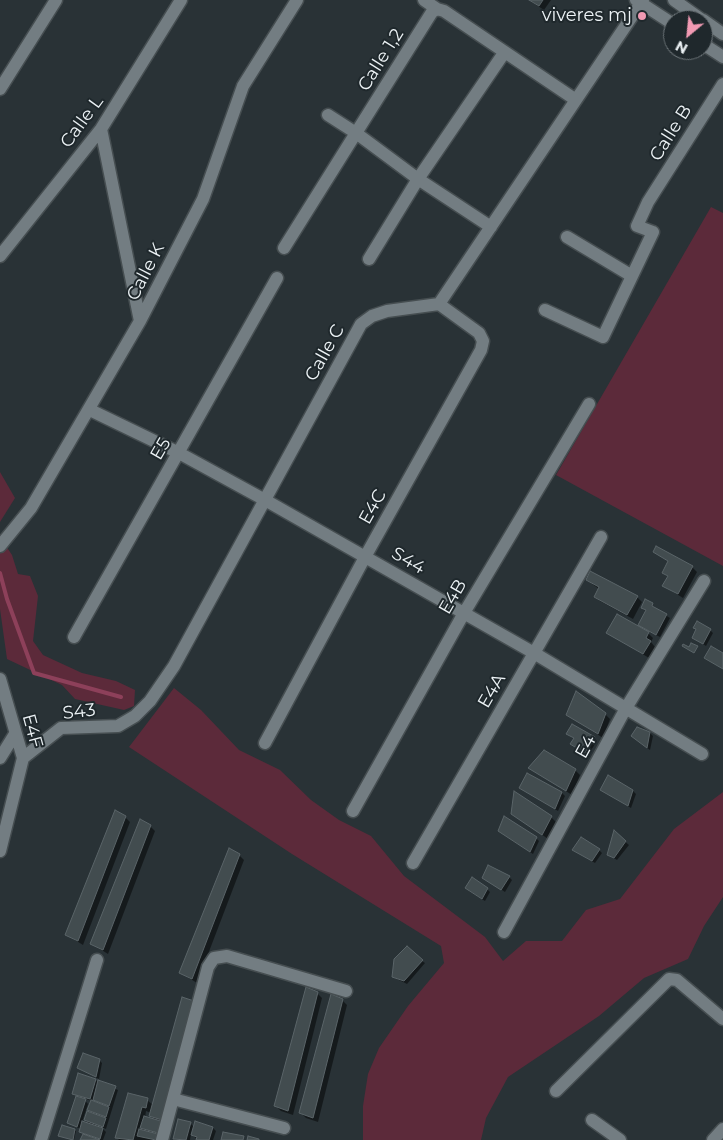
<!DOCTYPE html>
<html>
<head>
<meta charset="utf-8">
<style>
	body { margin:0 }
	#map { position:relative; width:723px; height:1140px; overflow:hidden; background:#293236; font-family:Montserrat,sans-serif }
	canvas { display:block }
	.north { position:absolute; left:663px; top:10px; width:50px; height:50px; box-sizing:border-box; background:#1f282c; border:1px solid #71797d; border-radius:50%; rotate:208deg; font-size:14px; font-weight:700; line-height:20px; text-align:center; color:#edf3f6 }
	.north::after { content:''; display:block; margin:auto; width:18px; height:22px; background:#f19ab3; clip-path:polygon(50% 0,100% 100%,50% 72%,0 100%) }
</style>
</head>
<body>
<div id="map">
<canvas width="723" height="1140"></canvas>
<div class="north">N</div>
</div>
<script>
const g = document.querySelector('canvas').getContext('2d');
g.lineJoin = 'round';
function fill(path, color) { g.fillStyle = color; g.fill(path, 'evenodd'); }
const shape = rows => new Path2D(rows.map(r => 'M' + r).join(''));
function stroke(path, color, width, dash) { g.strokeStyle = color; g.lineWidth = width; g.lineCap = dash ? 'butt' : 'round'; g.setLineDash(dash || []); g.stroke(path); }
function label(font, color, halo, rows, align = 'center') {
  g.font = font + ' Montserrat,sans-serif'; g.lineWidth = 4; g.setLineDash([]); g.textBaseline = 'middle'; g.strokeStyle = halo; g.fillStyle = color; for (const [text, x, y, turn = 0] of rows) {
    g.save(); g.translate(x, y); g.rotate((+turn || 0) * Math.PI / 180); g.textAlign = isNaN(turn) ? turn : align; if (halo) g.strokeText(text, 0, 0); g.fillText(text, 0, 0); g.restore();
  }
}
fill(shape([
	[711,207,723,213,723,566,556,475],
	[0,472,15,498,0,522],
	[0,537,12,555,18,574,30,576,38,596,33,641,43,655,82,673,116,681,135,690,134,706,124,710,75,699,62,685,7,659,0,609],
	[174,688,201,710,239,750,280,770,311,800,339,820,371,836,404,876,485,937,503,961,526,941,562,941,586,910,620,899,674,829,723,792,723,897,704,926,688,959,644,978,599,1016,508,1077,486,1118,481,1140,363,1140,363,1106,368,1074,379,1048,408,1006,444,963,441,946,292,854,129,747]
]), '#5c2a3a');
fill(shape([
	[529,0,551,0,544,10],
	[655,552,692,567,697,572,683,598,664,586,668,577,663,572,669,562],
	[587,580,637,597,642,602,633,619,600,601,595,597,599,589],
	[652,604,654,608,670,618,660,637,644,629,653,638,651,642,655,647,649,658,608,633,646,631,640,625,647,612,642,608],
	[694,627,710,630,713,633,706,646,693,637,697,630],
	[605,714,610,719,603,738,568,715],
	[650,733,653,736,650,750,632,736],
	[567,734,594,738,597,741,588,755,572,744,575,739],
	[530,768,575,770,580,775,572,795],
	[520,788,562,793,565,796,558,811],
	[633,791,636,794,631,808,604,792],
	[512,813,551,817,556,822,548,839],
	[125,817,130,822,83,945,67,935],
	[150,826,155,831,108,954,92,944],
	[499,831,536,838,539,841,533,854],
	[615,833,629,845,617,860,609,855],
	[573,850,599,850,602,853,595,863],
	[239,855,244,860,197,983,181,973],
	[509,877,512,880,505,892,484,878],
	[487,889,490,892,485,901,469,891],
	[422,961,425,963,407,984,393,977],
	[317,993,322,998,293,1115,281,1111,276,1106],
	[183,999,157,1140,119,1140,117,1138,147,1100,153,1105],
	[146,1111,151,1113,150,1115,155,1120,145,1118],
	[342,1000,347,1005,318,1122,306,1118,301,1113],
	[99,1060,102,1063,99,1079,78,1068],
	[95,1080,118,1090,106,1129,101,1127,106,1132,103,1140,81,1140,83,1135,81,1129,68,1123,78,1096,74,1093],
	[83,1098,92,1101,85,1120,91,1125,82,1122,88,1104],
	[190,1123,194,1127,213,1128,216,1131,213,1140,198,1140,191,1134,190,1140,176,1140,174,1139],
	[62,1127,76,1131,74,1140,60,1136]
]), '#0007');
stroke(shape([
	[0,573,7,599,34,673,121,697]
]), '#8d405a', 4);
const building = shape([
	[529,0,543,0,539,6,529,0],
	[656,546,693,566,678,594,662,586,668,576,662,573,668,561,653,552,656,546],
	[590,571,638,596,627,615,594,597,599,587,586,580,590,571],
	[645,599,653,603,652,606,667,614,656,635,638,625,646,610,641,608,645,599],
	[617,614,649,632,646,638,651,641,643,654,606,633,617,614],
	[697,621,711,629,703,644,692,638,696,629,693,628,697,621],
	[691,643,698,646,694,653,682,646,683,644,689,647,691,643],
	[711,646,723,653,723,669,704,658,711,646],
	[576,691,606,713,598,734,566,715,576,691],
	[572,724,595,737,585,753,570,744,574,738,566,734,572,724],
	[637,727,650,732,647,748,631,736,637,727],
	[544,750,576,769,566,791,528,768,544,750],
	[527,773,562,792,555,809,519,788,527,773],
	[608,775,633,790,628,806,600,790,608,775],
	[514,791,552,816,542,835,511,814,514,791],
	[115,810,126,816,78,941,65,935,115,810],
	[504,816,537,837,530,852,498,831,504,816],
	[140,819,151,825,103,950,90,944,140,819],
	[614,830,626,841,614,858,607,855,614,830],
	[581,837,600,849,592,861,572,850,581,837],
	[229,848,240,854,192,979,179,973,229,848],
	[488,865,510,876,501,890,482,878,488,865],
	[472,877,488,888,482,899,465,888,472,877],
	[407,946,423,960,404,981,392,977,394,959,407,946],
	[306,987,318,992,288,1111,274,1106,306,987],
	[331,994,343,999,313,1118,299,1113,331,994],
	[182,997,194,1001,162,1120,149,1116,182,997],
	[83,1053,100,1059,96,1077,77,1068,83,1053],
	[78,1073,96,1079,90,1099,72,1094,78,1073],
	[98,1080,116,1086,109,1106,93,1100,98,1080],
	[128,1093,148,1098,146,1108,142,1107,133,1140,115,1138,128,1093],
	[76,1096,86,1099,77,1127,67,1123,76,1096],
	[91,1100,109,1107,106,1117,87,1110,91,1100],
	[87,1111,106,1118,103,1127,84,1120,87,1111],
	[144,1116,161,1121,158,1133,140,1128,144,1116],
	[178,1119,191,1122,186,1140,173,1139,178,1119],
	[82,1121,103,1128,100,1139,79,1132,82,1121],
	[195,1121,213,1127,209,1140,196,1140,197,1137,191,1135,195,1121],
	[62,1125,75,1129,73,1140,58,1136,62,1125],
	[139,1129,158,1134,156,1140,137,1136,139,1129],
	[223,1132,244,1136,243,1140,221,1140,223,1132],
	[83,1134,100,1140,80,1140,83,1134],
	[248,1136,259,1139,259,1140,247,1140,248,1136]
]);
fill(building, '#424c4f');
stroke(building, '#5a6468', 1);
const minor = shape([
	[424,0,437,9],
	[636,0,673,24],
	[674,0,702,20],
	[703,20,723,34],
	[703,44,723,57],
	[0,89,56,0],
	[101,129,140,321],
	[491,227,418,179,356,133,432,12,437,9,444,11,576,100],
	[567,237,632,276],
	[284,248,356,133,328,115],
	[0,256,101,129,181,0],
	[369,259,418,179,504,53],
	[545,310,603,337,653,232,637,226,648,202,723,84],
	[90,410,179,453,265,500,534,653,702,754],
	[0,546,31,508,140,321,203,199,243,86,297,0],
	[74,637,277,278],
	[0,679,23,758,0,851],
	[265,743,365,557,481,350,483,341,479,333,439,304],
	[0,758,15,734],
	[23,758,61,728,118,726,135,716,150,701,174,666,361,324,372,316,387,311,439,304,643,0],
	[353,811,464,613,589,404],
	[413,863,601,537],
	[504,932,626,708,704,581],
	[556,1091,669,979,677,980,723,1019],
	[173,1099,284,1128],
	[592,1120,620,1140],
	[41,1140,97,960],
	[162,1140,208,967,214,958,227,956,346,991],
	[713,1140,723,1129]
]);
stroke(minor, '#464e51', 15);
stroke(minor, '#737d82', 12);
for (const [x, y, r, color] of [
	[642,16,5,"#f19ab3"]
]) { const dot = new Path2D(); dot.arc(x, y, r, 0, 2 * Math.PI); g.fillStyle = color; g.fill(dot); stroke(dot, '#1f282c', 2); }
label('18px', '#edf3f6', '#1f282c', [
	["viveres mj",632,16]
], 'right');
label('18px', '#edf3f6', '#1f282c', [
	["Calle 1,2",381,60,-58],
	["Calle L",82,122,-54],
	["Calle B",671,133,-58],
	["Calle K",146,272,-63],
	["Calle C",325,353,-61],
	["E5",161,449,-60],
	["E4C",373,507,-61],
	["S44",408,561,30],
	["E4B",453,597,-60],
	["E4A",492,691,-60],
	["S43",79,712,-6],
	["E4F",32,731,75],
	["E4",586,747,-61]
]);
</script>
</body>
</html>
